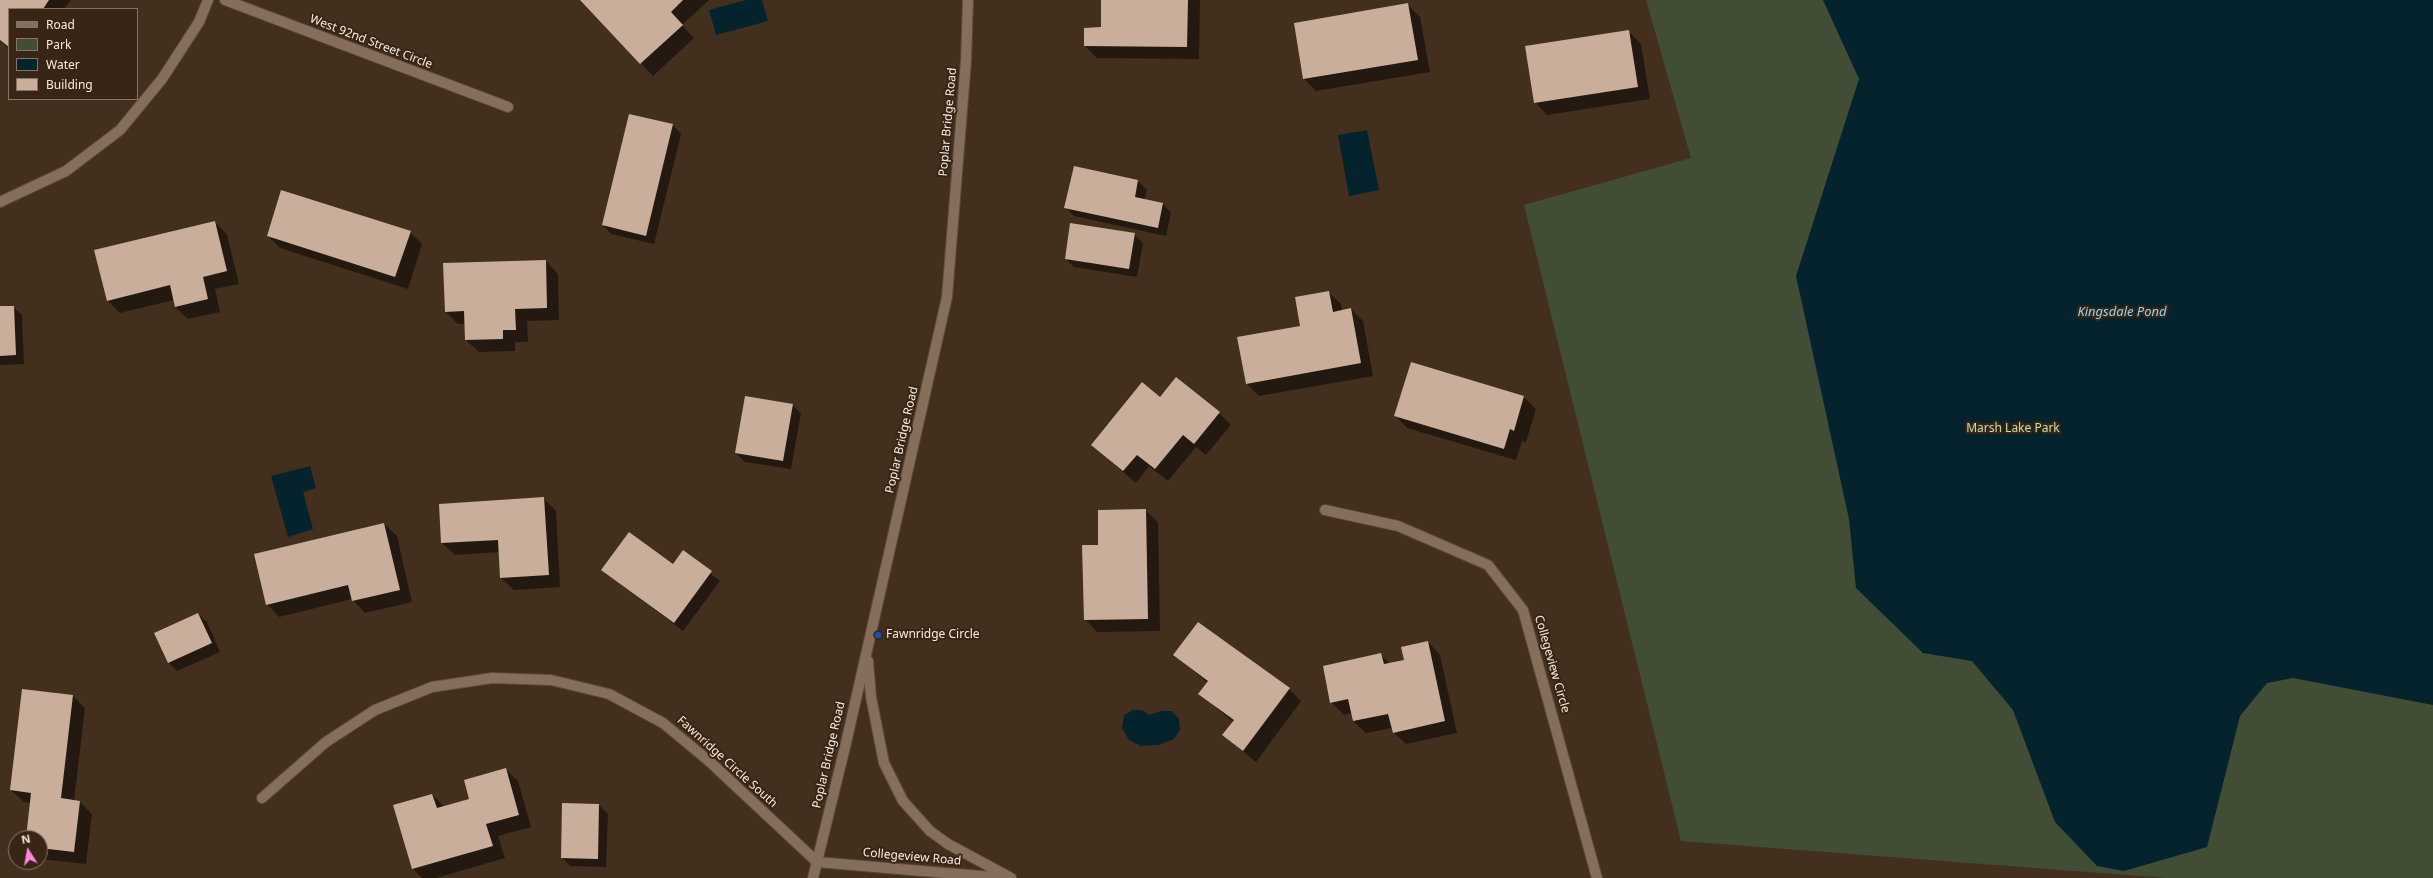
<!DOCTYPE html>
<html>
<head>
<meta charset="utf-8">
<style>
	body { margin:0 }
	#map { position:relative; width:2433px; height:878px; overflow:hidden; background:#432f1e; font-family:"Noto Sans",sans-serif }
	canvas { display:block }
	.legend { position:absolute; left:8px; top:8px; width:130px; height:92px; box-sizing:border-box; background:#392515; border:1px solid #867567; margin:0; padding:5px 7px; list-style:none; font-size:12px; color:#f9ece1 }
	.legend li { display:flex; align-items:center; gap:8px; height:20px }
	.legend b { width:20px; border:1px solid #867567 }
	.north { position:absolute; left:8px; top:830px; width:40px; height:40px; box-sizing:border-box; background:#392515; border:1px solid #867567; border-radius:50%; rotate:349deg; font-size:11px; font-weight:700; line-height:16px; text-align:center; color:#f9ece1 }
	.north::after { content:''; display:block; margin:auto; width:14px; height:18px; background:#fe85e0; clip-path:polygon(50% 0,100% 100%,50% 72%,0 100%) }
</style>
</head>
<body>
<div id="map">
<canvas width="2433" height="878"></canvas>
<ul class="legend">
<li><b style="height:5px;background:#856e5b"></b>Road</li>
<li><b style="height:11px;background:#414d35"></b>Park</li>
<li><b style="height:11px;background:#04232d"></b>Water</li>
<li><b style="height:11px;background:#c9af9b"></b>Building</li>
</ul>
<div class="north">N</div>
</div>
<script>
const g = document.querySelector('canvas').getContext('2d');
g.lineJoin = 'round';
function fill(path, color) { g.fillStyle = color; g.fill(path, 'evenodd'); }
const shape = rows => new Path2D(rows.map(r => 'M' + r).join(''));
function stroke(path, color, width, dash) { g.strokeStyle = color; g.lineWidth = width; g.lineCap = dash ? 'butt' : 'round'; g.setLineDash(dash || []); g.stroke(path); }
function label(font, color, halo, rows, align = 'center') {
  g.font = font + ' "Noto Sans",sans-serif'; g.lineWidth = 4; g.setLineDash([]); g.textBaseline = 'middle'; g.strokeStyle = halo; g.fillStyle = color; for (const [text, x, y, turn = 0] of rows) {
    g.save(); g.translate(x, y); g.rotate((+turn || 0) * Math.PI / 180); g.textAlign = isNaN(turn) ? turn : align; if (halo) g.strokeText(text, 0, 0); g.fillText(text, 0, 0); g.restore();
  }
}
fill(shape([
	[1646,0,2433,0,2433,878,2166,878,1681,841,1524,205,1691,158]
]), '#414d35');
fill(shape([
	[746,0,762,0,768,21,716,35,709,10],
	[1823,0,2433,0,2433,705,2293,678,2267,683,2240,716,2207,847,2124,871,2097,866,2055,822,2013,710,1972,661,1923,653,1856,588,1849,519,1796,276,1859,79],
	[1367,130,1379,190,1349,196,1338,135],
	[310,466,316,488,303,492,313,529,288,537,271,476],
	[1133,710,1142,710,1149,715,1161,711,1172,711,1179,719,1180,730,1174,739,1159,745,1141,746,1129,740,1122,728,1124,715]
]), '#04232d');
fill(shape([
	[0,0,71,0,64,9,9,9,9,48,0,41],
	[582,0,709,0,682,25,694,38,653,76],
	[1102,0,1200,0,1199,59,1097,58,1085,46,1102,28],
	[1408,5,1420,17,1430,72,1316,91,1304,79,1295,24],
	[1629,32,1641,44,1650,99,1547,115,1535,102],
	[673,125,681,134,654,244,611,234,603,225],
	[1075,167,1138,181,1147,190,1144,200,1163,204,1171,213,1166,236,1074,216,1065,207],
	[215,222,227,235,239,284,215,289,220,312,188,319,175,307,174,300,120,313,107,300],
	[410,232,422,244,408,289,280,248,268,236],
	[1134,234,1143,243,1137,277,1074,267,1066,259],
	[546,261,558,274,559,320,527,321,528,342,515,342,515,351,479,352,466,340,466,324,458,324,446,312],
	[1328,292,1341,304,1342,311,1351,309,1363,321,1373,376,1259,396,1247,384,1301,326],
	[0,307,13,307,22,315,24,364,0,365],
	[1411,363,1524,397,1536,409,1526,442,1522,441,1516,460,1407,428,1395,415],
	[1160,398,1219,413,1231,425,1206,455,1196,447,1168,481,1149,466,1136,483,1092,445],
	[792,405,801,413,791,469,745,462,736,453],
	[543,498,556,511,560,587,514,590,501,578,500,552,455,555,442,543,440,505],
	[1145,510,1158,522,1160,631,1097,632,1085,619,1099,546],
	[384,524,397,536,412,602,365,613,352,599,279,617,267,604],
	[683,552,720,581,683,631,602,570,673,565],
	[198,614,207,622,220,652,177,671,169,663,155,633],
	[1428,642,1440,655,1457,733,1406,744,1393,732,1392,728,1366,733,1353,721,1352,713,1344,715,1331,702,1381,655,1390,664,1405,661],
	[1175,655,1289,689,1301,701,1256,762,1223,735,1233,722,1200,694,1208,683],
	[73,696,85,708,74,801,80,802,92,814,86,864,40,859,40,838,27,838,31,803,24,802,11,790],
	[505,769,518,781,531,827,498,836,505,858,436,878,422,878,413,869,394,806,432,795,445,807,470,800],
	[563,804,599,805,608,814,606,867,570,866,562,857]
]), '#0007');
fill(shape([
	[0,0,49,0,43,9,9,9,9,47,0,40],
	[580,0,683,0,671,12,683,25,640,64],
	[1101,0,1188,0,1187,47,1084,46,1084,28,1101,27],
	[1408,3,1418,60,1303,79,1294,23],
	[1629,30,1638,87,1534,103,1525,46],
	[629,114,673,124,646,236,602,225],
	[1074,166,1138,180,1135,197,1163,203,1158,228,1064,208],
	[281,190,411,231,395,277,267,236],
	[215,221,227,271,203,277,208,299,175,307,170,285,107,301,94,250],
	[1070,223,1135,233,1129,269,1065,259],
	[546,260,547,308,515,309,516,330,503,330,503,339,465,340,464,311,445,312,443,263],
	[1329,291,1333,312,1351,308,1361,363,1246,384,1237,337,1300,326,1295,297],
	[0,306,14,306,16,355,0,356],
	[1411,362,1524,396,1514,431,1510,429,1504,449,1394,416],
	[1176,377,1220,412,1194,444,1183,435,1155,469,1137,455,1123,471,1091,445,1142,382,1160,397],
	[745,396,793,404,783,461,735,453],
	[544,497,549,575,500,578,498,540,441,543,439,504],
	[1146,509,1148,619,1084,620,1082,545,1098,545,1098,510],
	[384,523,400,590,352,601,348,585,266,605,254,554],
	[629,532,673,564,683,550,712,571,674,623,601,570],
	[198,613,212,643,168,663,154,633],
	[1198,622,1290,688,1243,751,1222,735,1234,720,1198,694,1208,681,1173,655],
	[1428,641,1445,721,1393,733,1388,714,1353,721,1348,699,1330,703,1323,666,1381,653,1384,664,1404,660,1401,647],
	[22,689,73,695,61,798,80,801,74,852,40,848,40,838,26,838,31,793,10,790],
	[506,768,519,815,486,824,493,846,412,869,393,805,432,794,437,808,469,799,464,780],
	[562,803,599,804,598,859,561,858]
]), '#c9af9b');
const minor = shape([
	[225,0,508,107],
	[0,202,66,171,120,130,162,79,199,22,208,0],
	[1325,510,1398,526,1488,565,1523,610,1597,878],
	[262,798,326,742,375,710,432,687,492,678,551,680,609,694,663,723,709,761,817,862]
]);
const tertiary = shape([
	[868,661,871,697,884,763,903,801,930,831,948,844,1011,878],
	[817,862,1004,878],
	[813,878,846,743,947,297,966,61,968,0]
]);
stroke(minor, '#5b4a3b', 12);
stroke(tertiary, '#5b4a3b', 12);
stroke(minor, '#856e5b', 10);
stroke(tertiary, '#856e5b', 10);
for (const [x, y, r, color] of [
	[878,635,4,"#1a4fb4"]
]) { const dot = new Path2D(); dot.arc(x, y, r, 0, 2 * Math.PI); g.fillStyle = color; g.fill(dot); stroke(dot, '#392515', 1.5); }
label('12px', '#f9ece1', '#392515', [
	["West 92nd Street Circle",371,42,21],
	["Poplar Bridge Road",948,122,-85],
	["Poplar Bridge Road",902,440,-77],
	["Collegeview Circle",1552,664,74],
	["Poplar Bridge Road",829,755,-77],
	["Fawnridge Circle South",727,762,42],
	["Collegeview Road",912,857,5]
]);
label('12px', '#c4dfa7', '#392515', [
	["Marsh Lake Park",2013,429]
]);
label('12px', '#f9ece1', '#392515', [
	["Fawnridge Circle",886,635]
], 'left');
label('italic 13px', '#8dd6ee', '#392515', [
	["Kingsdale Pond",2122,312]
]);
</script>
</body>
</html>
